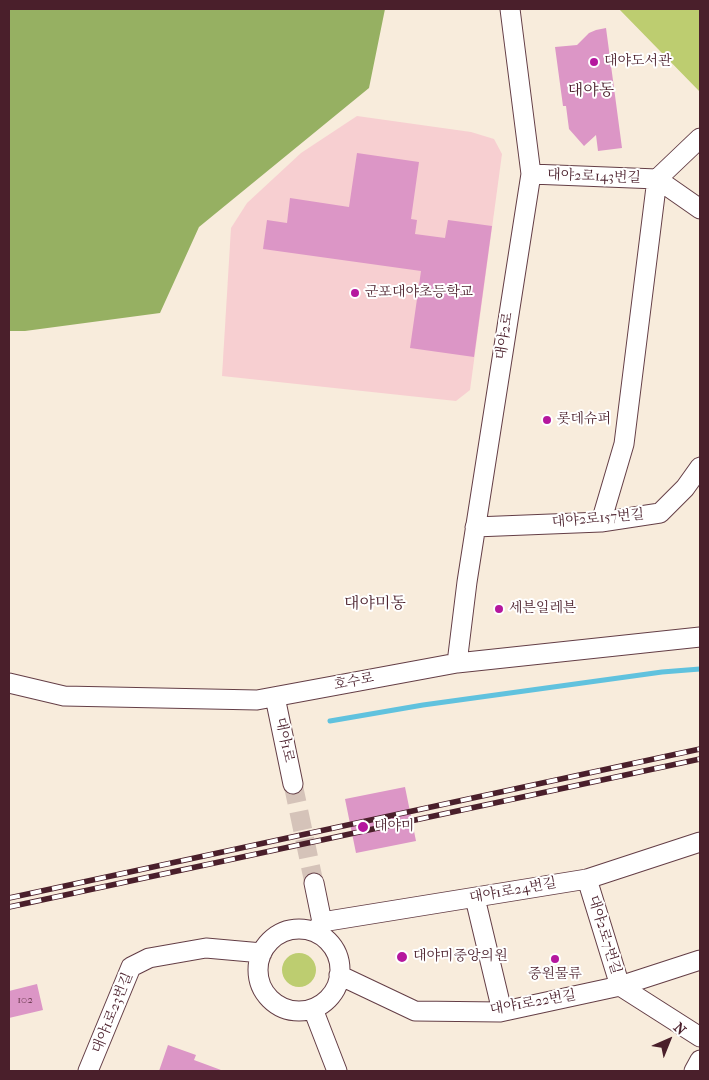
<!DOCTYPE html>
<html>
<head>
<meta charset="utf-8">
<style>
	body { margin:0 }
	#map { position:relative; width:709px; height:1080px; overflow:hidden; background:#f8ecdc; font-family:"IM FELL French Canon",serif }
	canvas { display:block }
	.frame { position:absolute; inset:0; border:10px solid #4a1f2b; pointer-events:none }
	.north { position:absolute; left:644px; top:1015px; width:50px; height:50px; -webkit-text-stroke:4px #fff; paint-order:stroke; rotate:44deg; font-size:14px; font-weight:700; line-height:20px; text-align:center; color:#4a1f2b }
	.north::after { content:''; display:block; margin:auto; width:18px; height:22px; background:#4a1f2b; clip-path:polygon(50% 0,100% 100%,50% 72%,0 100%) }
</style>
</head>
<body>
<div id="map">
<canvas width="709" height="1080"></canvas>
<div class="frame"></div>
<div class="north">N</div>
</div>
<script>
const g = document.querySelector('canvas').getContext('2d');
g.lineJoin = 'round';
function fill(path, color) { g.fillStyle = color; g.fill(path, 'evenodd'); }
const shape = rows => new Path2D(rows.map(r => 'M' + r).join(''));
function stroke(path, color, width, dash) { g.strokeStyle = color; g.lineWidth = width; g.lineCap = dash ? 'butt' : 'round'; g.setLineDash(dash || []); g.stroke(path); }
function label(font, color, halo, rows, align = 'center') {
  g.font = font + ' "IM FELL French Canon","Noto Serif KR",serif'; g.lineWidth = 4; g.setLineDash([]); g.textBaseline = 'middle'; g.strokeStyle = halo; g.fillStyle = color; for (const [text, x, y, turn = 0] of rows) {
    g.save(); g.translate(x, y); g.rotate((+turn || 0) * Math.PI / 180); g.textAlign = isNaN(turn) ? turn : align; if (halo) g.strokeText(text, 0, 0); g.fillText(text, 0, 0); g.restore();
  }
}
fill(shape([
	[357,116,471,132,494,139,502,154,470,390,456,401,222,376,231,228,247,203,301,153]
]), '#f7cfd1');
fill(shape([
	[619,9,700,9,700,92],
	'282 970a17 17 0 1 1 34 0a17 17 0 1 1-34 0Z'
]), '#bdcd70');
fill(shape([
	[9,9,385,9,369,88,199,227,160,313,25,331,9,331]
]), '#96b062');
stroke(shape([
	[330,721,423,705,662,672,700,669]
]), '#60c2de', 5);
fill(shape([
	[606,28,622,148,598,151,596,135,584,146,569,129,566,106,563,106,555,47,577,45,589,33,596,30],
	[357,153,419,162,411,219,417,220,415,234,445,238,448,220,492,226,474,357,410,348,421,271,263,249,267,220,287,223,290,198,349,207],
	[405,787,416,841,356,853,345,799],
	[37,984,43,1010,9,1018,9,991],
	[168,1045,196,1055,194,1060,221,1070,221,1071,159,1071]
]), '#dc96c6');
stroke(shape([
	[293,784,314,883]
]), '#d5c3b9', 19, [19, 9]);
const minor = shape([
	[531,174,657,179,700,138],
	[601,522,624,444,657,179,700,209],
	[475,527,601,522,660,513,685,488,700,467],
	[457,663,467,582,531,174,510,9],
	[9,683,64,696,257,700,457,663,700,637],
	[275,697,293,784],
	[587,879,620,986,700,1037],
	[314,883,322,922,315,932],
	[475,898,502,1011],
	[322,922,587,879,700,842],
	'258 970a41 41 0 1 1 82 0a41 41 0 1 1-82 0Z',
	[339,975,415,1011,500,1012,620,986,700,960],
	[313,1009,337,1071],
	[88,1071,131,967,149,958,206,948,262,953],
	[694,1071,700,1060]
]);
stroke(minor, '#643e46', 21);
stroke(minor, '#fff', 19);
const rail = shape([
	[9,898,700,749],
	[9,907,700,759]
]);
stroke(rail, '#4a1f2b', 5.5);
stroke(rail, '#fff', 4, [11]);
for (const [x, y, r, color] of [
	[594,62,5,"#b5179e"],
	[355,293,5,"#b5179e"],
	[547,420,5,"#b5179e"],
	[499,609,5,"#b5179e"],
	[363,827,6,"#b5179e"],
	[402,957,6,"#b5179e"],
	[555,959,5,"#b5179e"]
]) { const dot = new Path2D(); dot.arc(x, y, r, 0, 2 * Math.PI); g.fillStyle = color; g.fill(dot); stroke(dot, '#fff', 2); }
label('11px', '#6e3d52', null, [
	["102",25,1000]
]);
label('14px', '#4a1f2b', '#fff', [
	["대야도서관",604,62],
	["군포대야초등학교",365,293],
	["롯데슈퍼",557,420],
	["세븐일레븐",509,609],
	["대야미",374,827],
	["대야미중앙의원",413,957],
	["중원물류",555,975,"center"]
], 'left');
label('14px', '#4a1f2b', '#fff', [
	["대야2로143번길",594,177,2],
	["대야2로",505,336,-81],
	["대야2로157번길",598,519,-5],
	["호수로",354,682,-11],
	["대야1로",284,740,78],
	["대야1로24번길",513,891,-10],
	["대야2로7번길",604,935,73],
	["대야1로22번길",533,1003,-10],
	["대야1로23번길",113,1013,-68]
]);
label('16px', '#4a1f2b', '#fff', [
	["대야동",591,91],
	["대야미동",375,604]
]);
</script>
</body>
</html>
